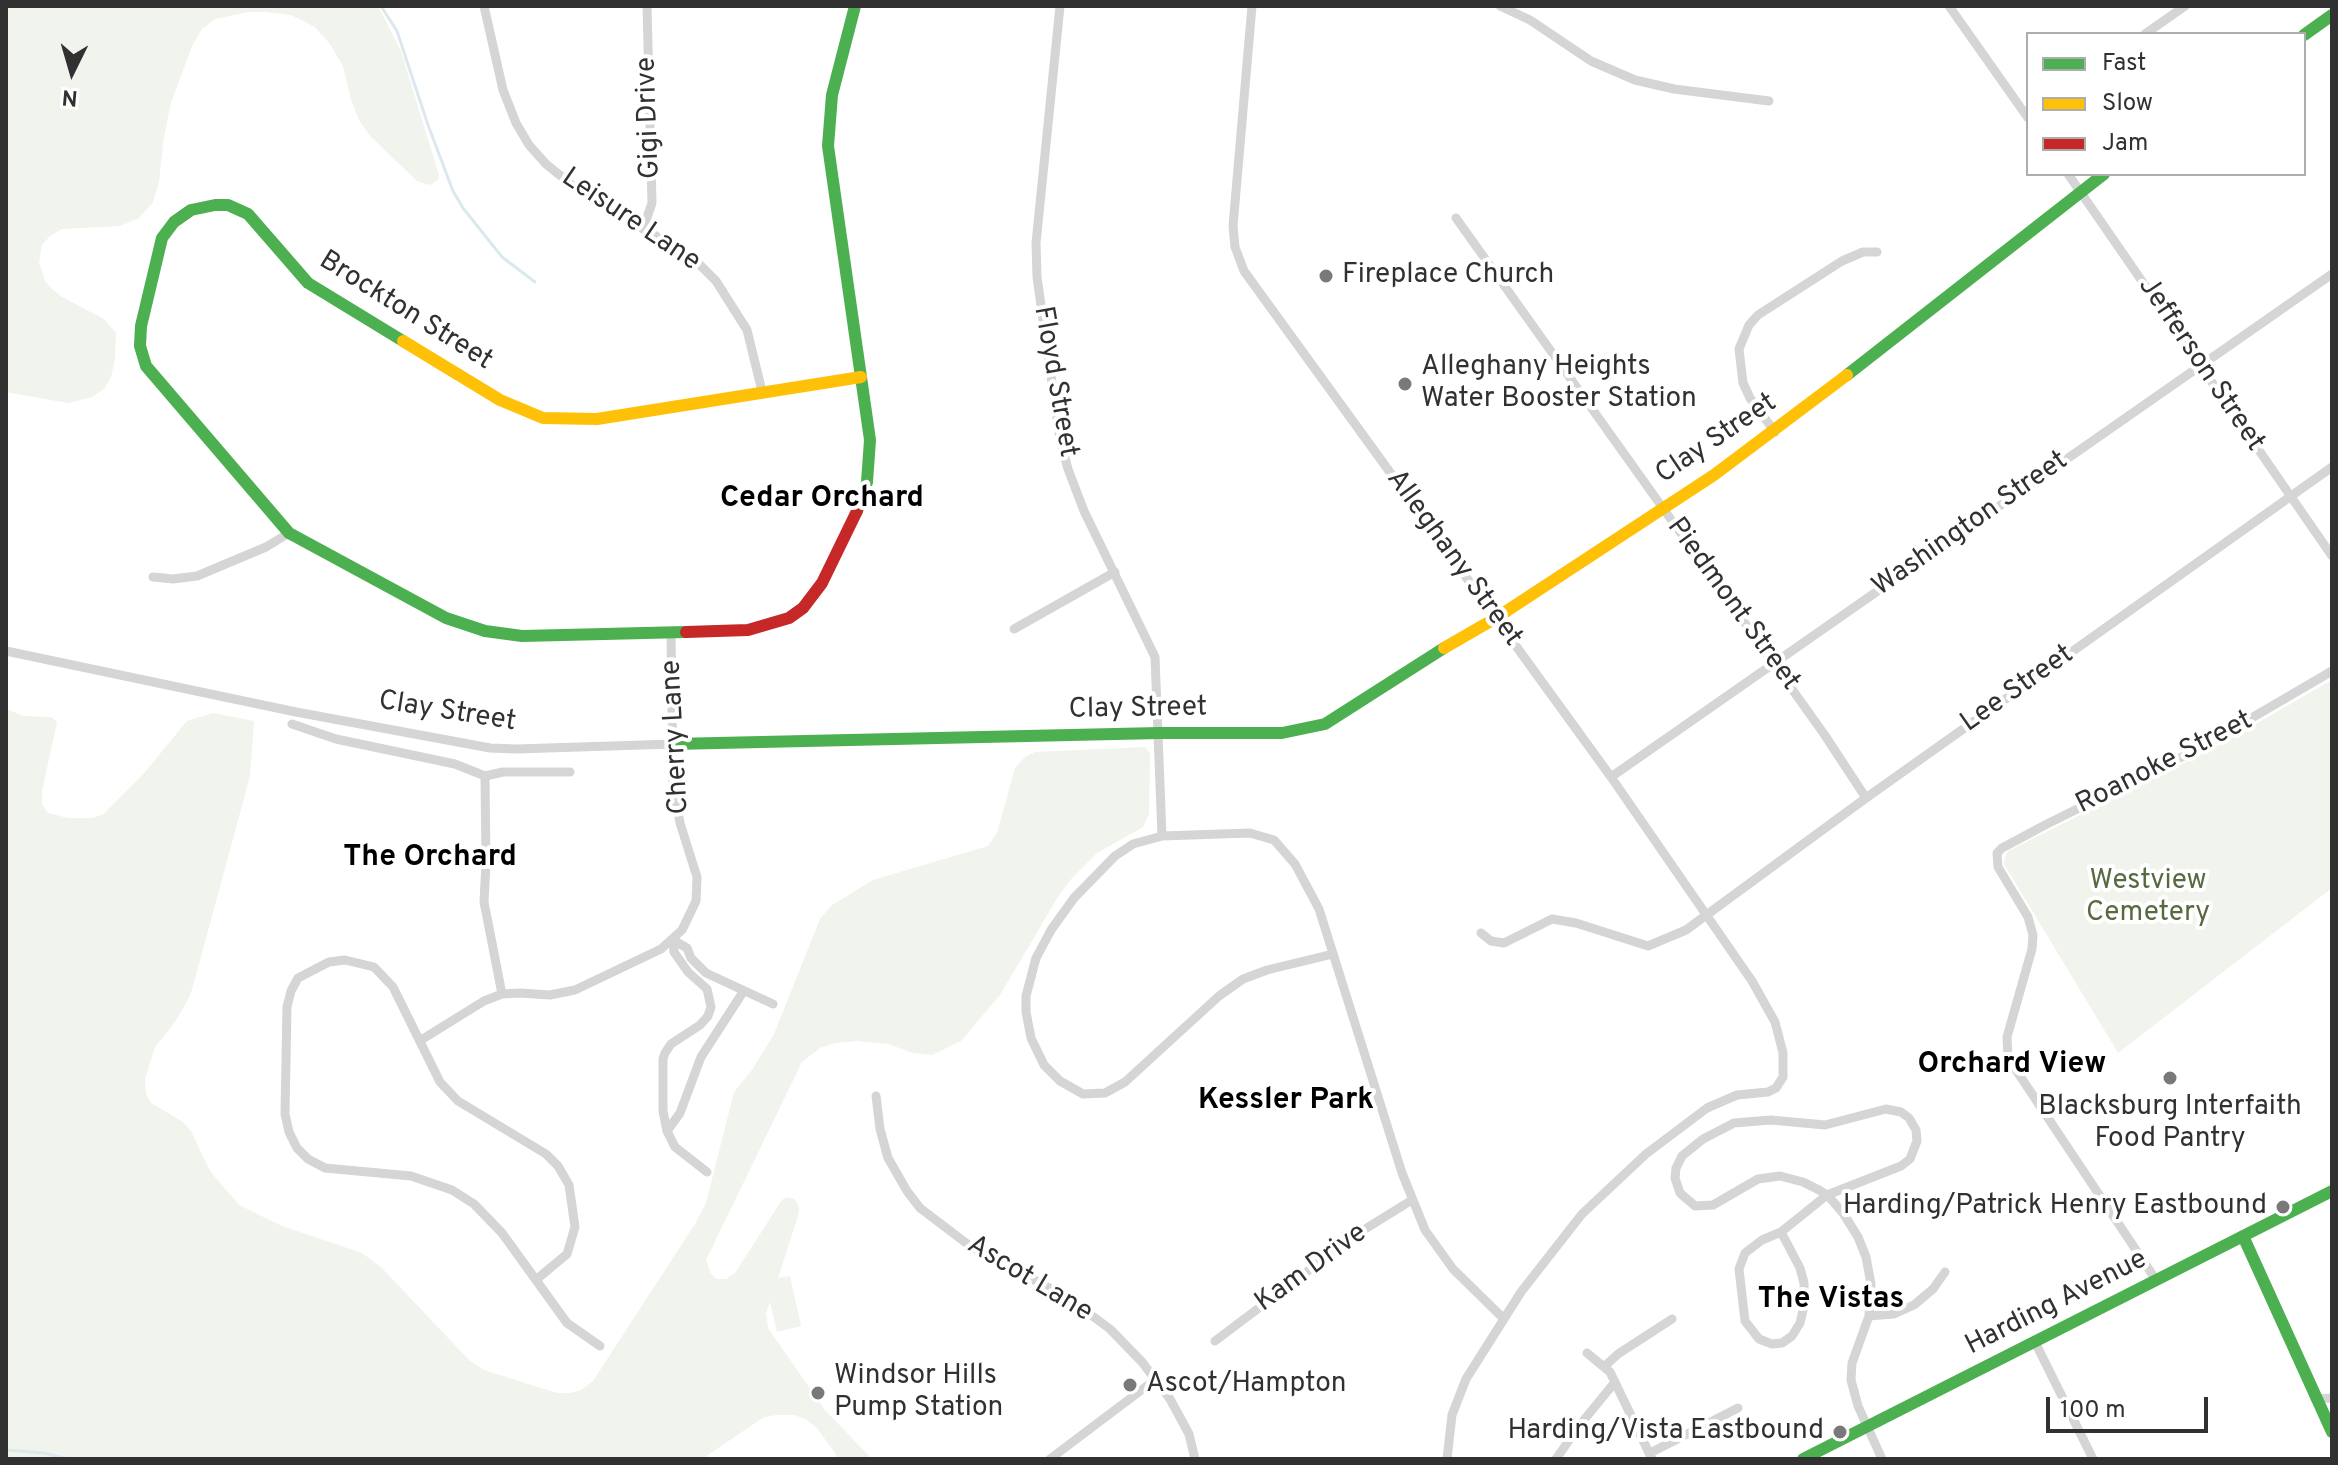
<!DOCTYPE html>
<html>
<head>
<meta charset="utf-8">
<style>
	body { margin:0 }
	#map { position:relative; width:2338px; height:1465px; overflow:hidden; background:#fff; font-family:Overpass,sans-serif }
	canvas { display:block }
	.frame { position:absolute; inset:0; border:8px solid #313131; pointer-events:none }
	.legend { position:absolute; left:2026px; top:32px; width:280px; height:144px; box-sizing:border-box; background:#fff; border:2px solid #adadad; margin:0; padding:10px 14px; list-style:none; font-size:24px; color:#313131 }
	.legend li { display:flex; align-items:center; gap:16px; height:40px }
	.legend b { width:40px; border:2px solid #adadad }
	.north { position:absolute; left:32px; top:32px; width:80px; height:80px; -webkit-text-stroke:6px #fff; paint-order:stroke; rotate:185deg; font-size:22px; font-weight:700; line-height:32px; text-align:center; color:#313131 }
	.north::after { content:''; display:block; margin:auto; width:28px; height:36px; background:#313131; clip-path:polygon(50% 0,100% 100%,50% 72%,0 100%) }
	.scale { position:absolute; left:2046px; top:1397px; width:162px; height:36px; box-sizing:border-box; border:4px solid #313131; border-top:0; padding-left:10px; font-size:24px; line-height:28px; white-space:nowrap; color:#313131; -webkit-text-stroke:6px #fff; paint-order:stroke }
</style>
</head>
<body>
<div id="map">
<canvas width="2338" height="1465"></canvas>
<div class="frame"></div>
<ul class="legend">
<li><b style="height:10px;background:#4caf50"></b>Fast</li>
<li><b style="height:10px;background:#ffc107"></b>Slow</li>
<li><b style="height:10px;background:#c62828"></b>Jam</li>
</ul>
<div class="north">N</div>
<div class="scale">100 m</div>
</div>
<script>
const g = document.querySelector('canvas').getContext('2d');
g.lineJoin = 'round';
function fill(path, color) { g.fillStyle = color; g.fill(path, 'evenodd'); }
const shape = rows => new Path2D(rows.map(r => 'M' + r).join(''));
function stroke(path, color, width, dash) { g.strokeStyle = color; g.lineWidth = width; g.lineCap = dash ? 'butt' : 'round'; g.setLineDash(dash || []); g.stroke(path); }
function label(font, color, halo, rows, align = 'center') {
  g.font = font + ' Overpass,sans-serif'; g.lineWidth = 8; g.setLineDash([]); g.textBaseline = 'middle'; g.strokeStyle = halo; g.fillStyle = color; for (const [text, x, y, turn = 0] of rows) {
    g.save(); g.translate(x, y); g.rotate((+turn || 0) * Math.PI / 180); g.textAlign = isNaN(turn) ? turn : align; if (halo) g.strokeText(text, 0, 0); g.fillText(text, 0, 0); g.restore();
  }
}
fill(shape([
	[6,6,378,6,401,51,439,175,438,180,430,185,418,182,371,137,360,122,351,100,343,66,330,44,315,27,291,15,266,12,248,12,215,19,202,29,192,46,170,106,163,143,159,182,153,202,139,218,120,226,62,229,50,236,42,245,39,262,45,281,51,288,62,297,104,319,116,333,115,359,111,377,104,389,92,397,68,403,6,392],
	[2332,680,2332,888,2118,1053,2004,864,2005,858,2008,851,2212,749],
	[6,709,24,716,51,717,57,722,42,791,42,804,48,813,68,818,92,818,104,814,145,772,187,721,213,713,254,721,250,776,196,975,190,996,175,1022,155,1047,145,1079,146,1094,151,1103,183,1122,191,1131,210,1171,239,1205,282,1226,362,1253,381,1267,469,1360,484,1370,557,1393,570,1393,581,1390,593,1381,695,1224,706,1203,734,1092,752,1070,774,1034,820,919,832,905,873,880,988,846,997,833,1015,768,1025,757,1035,752,1145,747,1150,753,1149,814,1143,827,1097,853,1072,878,1059,895,1000,995,961,1041,932,1055,913,1053,888,1044,857,1041,835,1043,820,1048,802,1062,706,1260,711,1274,717,1279,726,1279,735,1273,782,1200,786,1197,795,1199,799,1208,798,1216,778,1278,790,1276,801,1326,777,1332,770,1302,766,1313,768,1328,825,1410,872,1459,839,1459,817,1428,805,1419,794,1415,777,1415,764,1417,702,1459,6,1459]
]), '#f1f3ed');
stroke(shape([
	[381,6,397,31,428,125,453,191,463,208,502,257,535,282],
	[6,1450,44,1453,67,1459]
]), '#dbe9ef', 3);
stroke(shape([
	[484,6,503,90,516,123,529,145,546,164,573,186,694,259,716,281,747,330,762,391],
	[1060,6,1036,243,1037,277,1060,439,1068,469,1084,511,1155,657,1162,836],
	[1252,6,1233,226,1235,247,1244,271,1611,777,1752,981,1775,1022,1783,1053,1783,1077,1776,1088,1768,1092,1737,1095,1707,1108,1646,1154,1582,1214,1521,1292,1466,1379,1452,1415,1447,1459],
	[1500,6,1530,20,1591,61,1635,80,1674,89,1769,101],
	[1949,6,2028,118],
	[2145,34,2185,6],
	[2068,174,2332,556],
	[1456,218,1824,734,1866,798],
	[643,229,652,203,647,6],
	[1775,432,1750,398,1743,383,1739,349,1749,325,1758,315,1842,261,1863,252,1877,252],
	[153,577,173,579,197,576,266,547,289,533],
	[1014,629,1115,572],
	[6,651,296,712,490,748,516,749,673,744],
	[292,724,336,739,455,764,485,776,503,772,570,772],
	[485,776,486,863,484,902,502,994],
	[1611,777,2332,274],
	[1481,933,1491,941,1504,943,1552,919,1576,923,1648,946,1686,930,1866,798,2332,467],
	[673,940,674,952,688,972,707,989,711,1007,708,1016,700,1025,671,1044,665,1053,663,1059,663,1111,667,1131,675,1147,707,1172],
	[673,940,687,948,691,958,706,973,773,1004],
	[1333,954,1267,970,1243,979,1219,996,1125,1082,1105,1093,1083,1094,1060,1081,1044,1065,1031,1038,1026,1012,1026,996,1036,958,1051,930,1074,898,1115,856,1133,844,1162,836,1250,833,1274,840,1295,864,1319,909,1402,1173,1425,1230,1453,1269,1503,1318],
	[421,1040,484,1001,502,994,520,993,550,995,575,990,661,949,682,930,696,901,697,877,680,823,673,784,671,632],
	[876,1096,880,1129,888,1158,907,1191,920,1208,970,1246,1068,1298,1110,1329,1142,1362,1170,1399,1189,1434,1195,1459],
	[667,1131,680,1113,701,1057,743,992],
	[1781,1232,1827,1195,1901,1166,1910,1159,1917,1141,1916,1130,1909,1118,1901,1112,1886,1109,1825,1125,1771,1120,1734,1123,1703,1139,1682,1156,1676,1168,1675,1178,1680,1193,1695,1206,1713,1205,1758,1179,1780,1176,1803,1182,1819,1190,1827,1195,1830,1198,1843,1213,1858,1237,1866,1257,1871,1284,1869,1316,1852,1363,1851,1380,1858,1406,1882,1459],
	[1781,1232,1800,1268,1804,1283,1804,1306,1800,1323,1792,1336,1782,1343,1772,1344,1759,1339,1745,1321,1739,1269,1745,1253,1762,1240,1781,1232],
	[537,1279,567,1254,575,1227,569,1185,558,1166,546,1154,458,1101,440,1082,393,987,374,967,345,960,329,962,298,978,291,991,287,1007,285,1114,289,1132,297,1148,308,1159,325,1168,411,1176,452,1190,474,1204,502,1233,567,1323,600,1346],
	[2156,1280,2008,1058,2007,1037,2032,949,2033,935,2028,917,1998,867,1997,853,2002,848,2047,824,2202,747,2332,671],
	[1869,1316,1894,1314,1914,1305,1933,1289,1945,1272],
	[1215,1341,1357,1234,1412,1200],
	[2035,1342,2093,1459],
	[1587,1353,1610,1372,1652,1459],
	[1605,1366,1618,1354,1672,1319],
	[2315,1399,2332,1398],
	[1650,1453,1738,1408],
	[1050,1459,1156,1379],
	[1556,1459,1579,1426,1615,1382]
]), '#d5d5d5', 9);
stroke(shape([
	[855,6,832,95,828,146,870,440,867,482,857,511],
	[2304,35,2332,15],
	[403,341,308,283,248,214,228,205,215,205,191,210,174,222,162,238,141,326,140,346,146,366,289,533,446,618,485,631,522,636,686,632],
	[1847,375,2104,174],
	[673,744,1159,733,1282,733,1325,724,1444,648],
	[2243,1236,2332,1432],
	[1803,1459,2332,1191]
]), '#4caf50', 12);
stroke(shape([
	[403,341,500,400,543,418,597,419,861,377],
	[1444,648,1496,618,1714,475,1847,375]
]), '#ffc107', 12);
stroke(shape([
	[686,632,748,630,789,618,803,608,822,583,857,511]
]), '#c62828', 12);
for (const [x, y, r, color] of [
	[1326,276,8,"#797979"],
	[1405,384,8,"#797979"],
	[2170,1078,8,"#797979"],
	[2283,1207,8,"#797979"],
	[1130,1385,8,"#797979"],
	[818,1393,8,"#797979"],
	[1840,1432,8,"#797979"]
]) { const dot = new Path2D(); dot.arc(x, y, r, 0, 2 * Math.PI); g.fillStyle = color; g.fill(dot); stroke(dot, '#fff', 3); }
label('28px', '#313131', '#fff', [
	["Gigi Drive",650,118,-92],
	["Leisure Lane",630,221,34],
	["Brockton Street",405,312,32],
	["Jefferson Street",2200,365,56],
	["Floyd Street",1054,382,80],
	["Clay Street",1717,440,-34],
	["Washington Street",1971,525,-35],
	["Alleghany Street",1453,559,54],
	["Piedmont Street",1732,605,54],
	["Lee Street",2018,690,-35],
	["Clay Street",1138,710,-1],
	["Clay Street",447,713,9],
	["Cherry Lane",677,737,-93],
	["Roanoke Street",2165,764,-27],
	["Kam Drive",1312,1269,-36],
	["Ascot Lane",1029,1280,31],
	["Harding Avenue",2057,1304,-27]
]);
label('28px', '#313131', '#fff', [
	["Fireplace Church",1342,276],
	["Alleghany Heights",1421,368],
	["Water Booster Station",1421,400],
	["Blacksburg Interfaith",2170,1108,"center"],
	["Food Pantry",2170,1140,"center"],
	["Harding/Patrick Henry Eastbound",2267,1207,"right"],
	["Windsor Hills",834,1377],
	["Pump Station",834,1409],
	["Ascot/Hampton",1146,1385],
	["Harding/Vista Eastbound",1824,1432,"right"]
], 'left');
label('28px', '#576a41', '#fff', [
	["Westview",2148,882],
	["Cemetery",2148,914]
]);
label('bold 30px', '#000', '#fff', [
	["Cedar Orchard",822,500],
	["The Orchard",430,859],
	["Orchard View",2012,1066],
	["Kessler Park",1286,1102],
	["The Vistas",1831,1301]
]);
</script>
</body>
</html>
